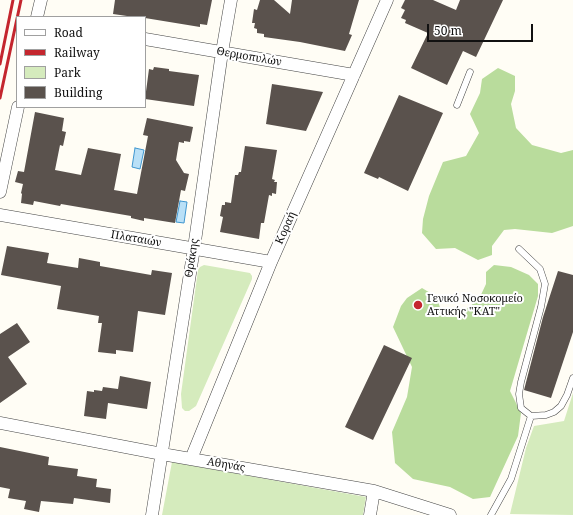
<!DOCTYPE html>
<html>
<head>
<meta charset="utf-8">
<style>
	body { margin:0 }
	#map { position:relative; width:573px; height:515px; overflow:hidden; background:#fffdf5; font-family:"Noto Serif",serif }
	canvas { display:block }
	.legend { position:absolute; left:16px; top:16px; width:130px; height:92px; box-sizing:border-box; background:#fff; border:1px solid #a0a0a0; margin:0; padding:5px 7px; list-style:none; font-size:12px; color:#111 }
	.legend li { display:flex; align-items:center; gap:8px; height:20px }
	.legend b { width:20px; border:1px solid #a0a0a0 }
	.scale { position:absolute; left:427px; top:24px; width:106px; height:18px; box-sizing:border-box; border:2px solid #111; border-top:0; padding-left:5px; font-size:12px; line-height:14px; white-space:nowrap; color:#111; -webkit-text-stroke:3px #fff; paint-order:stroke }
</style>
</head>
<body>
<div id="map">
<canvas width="573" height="515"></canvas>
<ul class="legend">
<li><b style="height:5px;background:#fff"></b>Road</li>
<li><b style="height:5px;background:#c4262e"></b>Railway</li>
<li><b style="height:11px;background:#d5ebbd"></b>Park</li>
<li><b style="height:11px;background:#5a524d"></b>Building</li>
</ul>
<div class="scale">50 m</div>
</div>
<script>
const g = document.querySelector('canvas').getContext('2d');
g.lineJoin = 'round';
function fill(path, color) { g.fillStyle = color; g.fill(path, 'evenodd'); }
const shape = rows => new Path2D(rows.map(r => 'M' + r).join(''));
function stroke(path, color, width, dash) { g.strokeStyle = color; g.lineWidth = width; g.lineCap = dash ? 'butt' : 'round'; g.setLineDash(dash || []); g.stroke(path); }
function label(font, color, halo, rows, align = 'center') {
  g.font = font + ' "Noto Serif",serif'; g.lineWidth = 4; g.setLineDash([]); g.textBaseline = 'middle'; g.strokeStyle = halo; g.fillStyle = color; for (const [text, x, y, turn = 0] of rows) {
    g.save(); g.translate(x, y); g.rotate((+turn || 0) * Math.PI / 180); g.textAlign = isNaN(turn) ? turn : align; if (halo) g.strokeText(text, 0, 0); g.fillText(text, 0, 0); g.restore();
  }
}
fill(shape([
	[204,265,250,273,252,276,252,279,196,406,189,411,185,411,182,408,181,394,198,270,200,267],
	[573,393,573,515,510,514,526,448,534,426,564,421],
	[172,462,366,497,363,515,162,515]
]), '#d5ebbd');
fill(shape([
	[498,68,515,76,515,91,511,104,516,128,532,145,561,153,573,150,573,226,552,233,515,229,504,230,492,246,492,255,478,260,455,248,436,249,422,233,423,219,429,196,443,162,466,156,479,133,470,114,480,93,482,79],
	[494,265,511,267,529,275,538,284,538,296,510,391,521,413,518,436,490,497,473,499,450,487,413,479,395,463,392,432,407,397,412,367,393,327,401,306,407,298,422,288,437,297,442,315,451,317,469,307,479,299,486,284,486,272]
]), '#b9dc9c');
const water = shape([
	[135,148,144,150,140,169,132,167,135,148],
	[180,201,187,202,184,223,176,222,180,201]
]);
fill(water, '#b9e0f7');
stroke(water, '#3f96cf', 1);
fill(shape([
	[115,0,212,0,207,25,200,24,200,27,145,18,145,17,134,17,113,14],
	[260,0,274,0,290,14,292,0,359,0,349,34,352,35,345,51,300,42,264,37,264,34,257,33,257,29,254,28,255,23,252,23,254,9,257,10],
	[405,0,433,0,456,10,460,0,503,0,476,57,463,51,447,85,411,68,428,33,405,23,406,20,401,18,405,10,401,8],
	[154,67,169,69,169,71,199,75,194,106,145,99,149,69,153,70],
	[272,84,323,92,306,131,266,124],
	[399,95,443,113,408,191,379,177,378,179,364,173],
	[35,112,64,118,62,131,66,132,63,146,60,145,55,170,81,175,88,148,121,154,114,190,137,194,148,136,143,135,147,118,193,127,190,142,184,141,184,143,179,142,176,160,184,173,189,174,185,191,181,190,175,223,144,218,144,221,131,218,131,216,61,204,60,206,34,201,33,205,21,203,22,194,21,193,23,184,15,182,18,171,24,172],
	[245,146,277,150,272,179,275,180,274,182,277,182,276,194,272,193,272,196,269,195,264,223,261,223,259,239,220,232,223,217,220,216,222,205,225,205,225,202,231,203,235,175,238,175,239,172,241,172],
	[7,246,49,253,47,263,78,268,79,258,100,262,100,266,151,275,152,270,172,273,165,315,138,311,133,352,116,350,116,354,98,352,102,323,98,323,99,316,57,309,61,286,1,275],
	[558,271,573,275,573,332,551,398,524,390,543,317],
	[17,323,30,342,8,357,27,384,0,403,0,334],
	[384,345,412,358,373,440,345,427],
	[120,376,151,382,147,409,108,403,106,419,84,416,87,391,94,392,94,390,102,391,103,387,118,389],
	[0,447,49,457,48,465,78,469,77,476,97,479,96,487,111,489,110,503,74,498,73,504,41,501,39,512,24,509,26,501,8,498,10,489,0,487]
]), '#5a524d');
const lane = shape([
	[457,105,470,72],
	[519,249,540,269,545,284,541,307,521,382,519,394,521,408,531,416,546,415,554,412,561,406,567,395,573,378],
	[491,515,511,479,531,416]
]);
const street = shape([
	[37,17,41,0],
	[145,39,354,75],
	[0,192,18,107],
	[0,215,271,262],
	[0,423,162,454,374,491,450,515],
	[191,459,271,262,387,0],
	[152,515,194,248,222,52,231,0],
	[370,515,374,491]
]);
stroke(lane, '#444', 7);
stroke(street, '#444', 13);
stroke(lane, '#fff', 6);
stroke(street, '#fff', 12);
stroke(shape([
	[0,64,13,0],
	[0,98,21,0]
]), '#c4262e', 3);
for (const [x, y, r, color] of [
	[418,305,5,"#c4262e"]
]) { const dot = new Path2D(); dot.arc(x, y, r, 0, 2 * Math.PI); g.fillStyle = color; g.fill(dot); stroke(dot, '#fff', 1.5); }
label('11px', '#111', '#fff', [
	["Θερμοπυλών",249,57,10],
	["Κοραή",286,228,-66],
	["Πλαταιών",136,239,10],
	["Θράκης",192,258,-81],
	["Αθηνάς",226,465,10]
]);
label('11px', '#111', '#fff', [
	["Γενικό Νοσοκομείο",427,299],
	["Αττικής \"ΚΑΤ\"",427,312]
], 'left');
</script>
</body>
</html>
